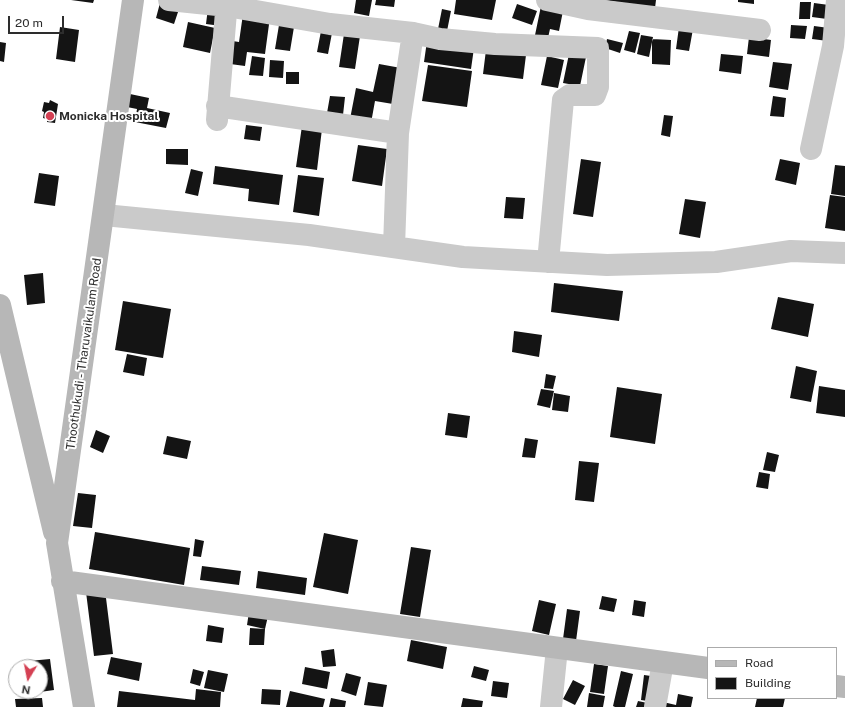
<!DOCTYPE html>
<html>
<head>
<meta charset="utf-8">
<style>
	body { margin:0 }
	#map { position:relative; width:845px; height:707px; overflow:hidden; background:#fff; font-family:"Public Sans",sans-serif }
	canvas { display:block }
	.legend { position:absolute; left:707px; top:647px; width:130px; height:52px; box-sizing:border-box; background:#fff; border:1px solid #ababab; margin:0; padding:5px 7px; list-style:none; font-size:12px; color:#2d2d2d }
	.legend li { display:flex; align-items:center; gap:8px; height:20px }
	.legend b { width:20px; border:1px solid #ababab }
	.north { position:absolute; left:8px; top:659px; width:40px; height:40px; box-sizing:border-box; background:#fff; border:1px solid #ababab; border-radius:50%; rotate:190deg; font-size:11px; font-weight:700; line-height:16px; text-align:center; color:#2d2d2d }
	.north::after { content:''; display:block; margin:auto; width:14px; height:18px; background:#d44053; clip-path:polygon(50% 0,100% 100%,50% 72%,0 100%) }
	.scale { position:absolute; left:8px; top:16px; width:56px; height:18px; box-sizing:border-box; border:2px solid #2d2d2d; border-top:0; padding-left:5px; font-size:12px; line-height:14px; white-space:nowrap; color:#2d2d2d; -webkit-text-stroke:3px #fff; paint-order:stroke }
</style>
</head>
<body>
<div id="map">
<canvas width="845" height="707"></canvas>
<ul class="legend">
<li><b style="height:5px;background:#b7b7b7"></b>Road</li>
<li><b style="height:11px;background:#141414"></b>Building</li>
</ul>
<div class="north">N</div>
<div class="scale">20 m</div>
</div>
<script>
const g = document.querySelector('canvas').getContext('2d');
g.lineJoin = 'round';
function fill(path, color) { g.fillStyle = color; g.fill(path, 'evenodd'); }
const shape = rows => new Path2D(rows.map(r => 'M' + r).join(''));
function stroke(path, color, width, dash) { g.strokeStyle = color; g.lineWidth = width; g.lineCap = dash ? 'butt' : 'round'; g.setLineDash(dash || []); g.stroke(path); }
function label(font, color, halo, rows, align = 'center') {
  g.font = font + ' "Public Sans",sans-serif'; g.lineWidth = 4; g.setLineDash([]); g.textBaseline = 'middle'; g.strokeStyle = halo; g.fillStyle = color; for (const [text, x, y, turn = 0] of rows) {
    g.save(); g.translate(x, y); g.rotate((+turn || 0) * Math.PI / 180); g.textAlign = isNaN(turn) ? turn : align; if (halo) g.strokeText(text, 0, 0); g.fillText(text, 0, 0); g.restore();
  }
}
fill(shape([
	[71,0,94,0,93,3],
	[356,0,372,0,369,16,354,13],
	[376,0,395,0,394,7,375,5],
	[456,0,496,0,492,20,454,14],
	[604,0,656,0,655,8],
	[738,0,754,0,754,4,738,2],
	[800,2,811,2,810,19,799,19],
	[160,3,179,9,174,24,156,18],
	[814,3,829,5,827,19,812,17],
	[517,4,537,11,532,25,512,18],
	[541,6,563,11,559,31,550,29,547,42,534,40],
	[208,8,223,10,221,26,206,24],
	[442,9,451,11,446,36,437,34],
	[243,14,270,17,265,54,247,52,245,66,223,63,226,40,239,42],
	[188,22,215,28,210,53,183,47],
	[279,25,294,27,290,51,275,49],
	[791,25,807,26,805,39,790,38],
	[814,26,829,28,828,41,812,39],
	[60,27,79,30,75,62,56,59],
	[679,27,693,29,689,51,676,49],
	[321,31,332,33,328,54,317,52],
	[629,31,640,33,635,53,624,50],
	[344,34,360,36,355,69,339,67],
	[641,35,653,37,649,57,637,54],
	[749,37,771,40,769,57,747,54],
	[607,39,623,43,620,53,605,48],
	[652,39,671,40,670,65,652,64],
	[427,41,474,48,471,69,424,62],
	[0,42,6,43,4,62,0,61],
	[486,50,526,55,523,79,483,74],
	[569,54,586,57,580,86,563,83],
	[721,54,743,56,741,74,719,71],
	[252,56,265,58,263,76,249,75],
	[547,56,564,60,558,88,541,85],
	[270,60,284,61,283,78,269,77],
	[773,62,792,64,788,90,769,87],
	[379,64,401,68,393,104,375,101,371,123,350,119,356,88,373,92],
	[428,65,472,71,467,107,422,101],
	[286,72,299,72,299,84,286,84],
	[130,94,149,98,147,108,170,113,166,128,135,122,137,109,127,107],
	[330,96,345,97,343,115,327,113],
	[773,96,786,98,784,117,770,116],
	[50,100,58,104,55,123,47,122,47,119,43,118,44,112,42,111,44,102,49,103],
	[664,115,673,116,670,137,661,135],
	[246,125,262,127,260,141,244,139],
	[302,126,322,129,317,170,296,167],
	[358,145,387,149,382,186,352,181],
	[166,149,188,149,188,165,166,164],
	[581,159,601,162,593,217,573,214],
	[780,159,800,163,796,185,775,180],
	[835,165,845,166,845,196,831,194],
	[215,166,283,175,279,205,248,201,249,189,213,184],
	[191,169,203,172,198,196,185,193],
	[39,173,59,176,55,206,34,203],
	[298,175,324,178,319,216,293,212],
	[830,195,845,197,845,231,825,228],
	[506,197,525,198,523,219,504,218],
	[685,199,706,202,700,238,679,234],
	[43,273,45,303,27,305,24,275],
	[554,283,623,291,619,321,551,312],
	[778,297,814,304,808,337,771,329],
	[123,301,171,309,163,358,115,350],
	[514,331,542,335,539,357,512,352],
	[127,354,147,358,144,376,123,372],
	[796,366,817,371,811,402,790,398],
	[546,374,556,376,553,389,544,388],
	[819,386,845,390,845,417,816,413],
	[617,387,662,394,655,444,610,437],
	[541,389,554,391,550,408,537,405],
	[554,393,570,396,568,412,552,410],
	[448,413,470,416,467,438,445,435],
	[96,430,110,436,103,453,90,447],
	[167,436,191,441,187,459,163,454],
	[525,438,538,440,535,458,522,457],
	[767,452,779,455,775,472,763,470],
	[579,461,599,463,594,502,575,500],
	[759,472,770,474,768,489,756,487],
	[78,493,96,495,92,528,73,526],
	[95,532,190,548,184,585,89,569],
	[324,533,358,540,348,594,313,587],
	[195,539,204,541,201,557,193,556],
	[411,547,431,550,420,617,400,614],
	[202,566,241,571,239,585,200,580],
	[258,571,307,578,305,595,256,588],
	[105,590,113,654,94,656,86,592],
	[602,596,617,599,614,612,599,609],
	[539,600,556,604,549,635,532,631],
	[634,600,646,602,644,617,632,615],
	[567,609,580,611,576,641,563,639],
	[249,612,268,616,265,629,247,625],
	[208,625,224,628,222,643,206,641],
	[250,628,265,629,264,645,249,645],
	[411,640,447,647,443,669,407,661],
	[334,649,336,666,323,667,321,651],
	[111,657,142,663,139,681,107,674],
	[50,659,54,690,40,692,40,667,30,667,29,661],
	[594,664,608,666,604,694,590,692],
	[474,666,489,670,486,681,471,677],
	[305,667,330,672,327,689,302,684],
	[193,669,204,672,200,686,190,683],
	[208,670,228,674,224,692,204,688],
	[621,671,633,674,625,707,615,707,613,706],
	[346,673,361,677,356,696,341,691],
	[644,675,658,677,654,702,641,700],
	[573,680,585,686,575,705,563,699],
	[493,681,509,683,507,698,491,696],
	[368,682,387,685,383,707,364,705],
	[196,689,221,692,220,707,117,707,119,691,195,700],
	[262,689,281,690,280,705,261,704],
	[290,691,325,699,323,707,286,707],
	[589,693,605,696,603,707,587,707],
	[678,694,693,697,691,707,662,707,663,702,676,705],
	[42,698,43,707,16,707,15,699],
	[331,698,346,701,345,707,329,707],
	[463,698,483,701,482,707,461,707],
	[757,698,785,698,783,707,755,707],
	[638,701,652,704,652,707,636,707]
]), '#141414');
stroke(shape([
	[169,0,227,6,330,24,413,33,440,39,495,44,598,48,598,87,595,95,570,95,563,100,548,262],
	[547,0,588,9,590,0],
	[588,9,760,30],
	[217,106,398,133,394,247],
	[217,120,227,0],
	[398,133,413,33],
	[811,149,833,46,837,0],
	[104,215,309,235,463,257,607,265,716,262,791,251,845,253],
	[551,707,557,648],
	[655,707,663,662]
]), '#cacaca', 22);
stroke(shape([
	[0,305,54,532],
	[62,581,708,668],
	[836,686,845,687],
	[84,707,57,543,133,0]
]), '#b7b7b7', 22);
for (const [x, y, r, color] of [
	[50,116,5,"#d44053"]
]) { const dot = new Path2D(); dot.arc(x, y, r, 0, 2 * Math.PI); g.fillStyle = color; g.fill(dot); stroke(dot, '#fff', 1.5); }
label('bold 12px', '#2d2d2d', '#fff', [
	["Monicka Hospital",59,116]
], 'left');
label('12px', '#2d2d2d', '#fff', [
	["Thoothukudi - Tharuvaikulam Road",84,354,-82]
]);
</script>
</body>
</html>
